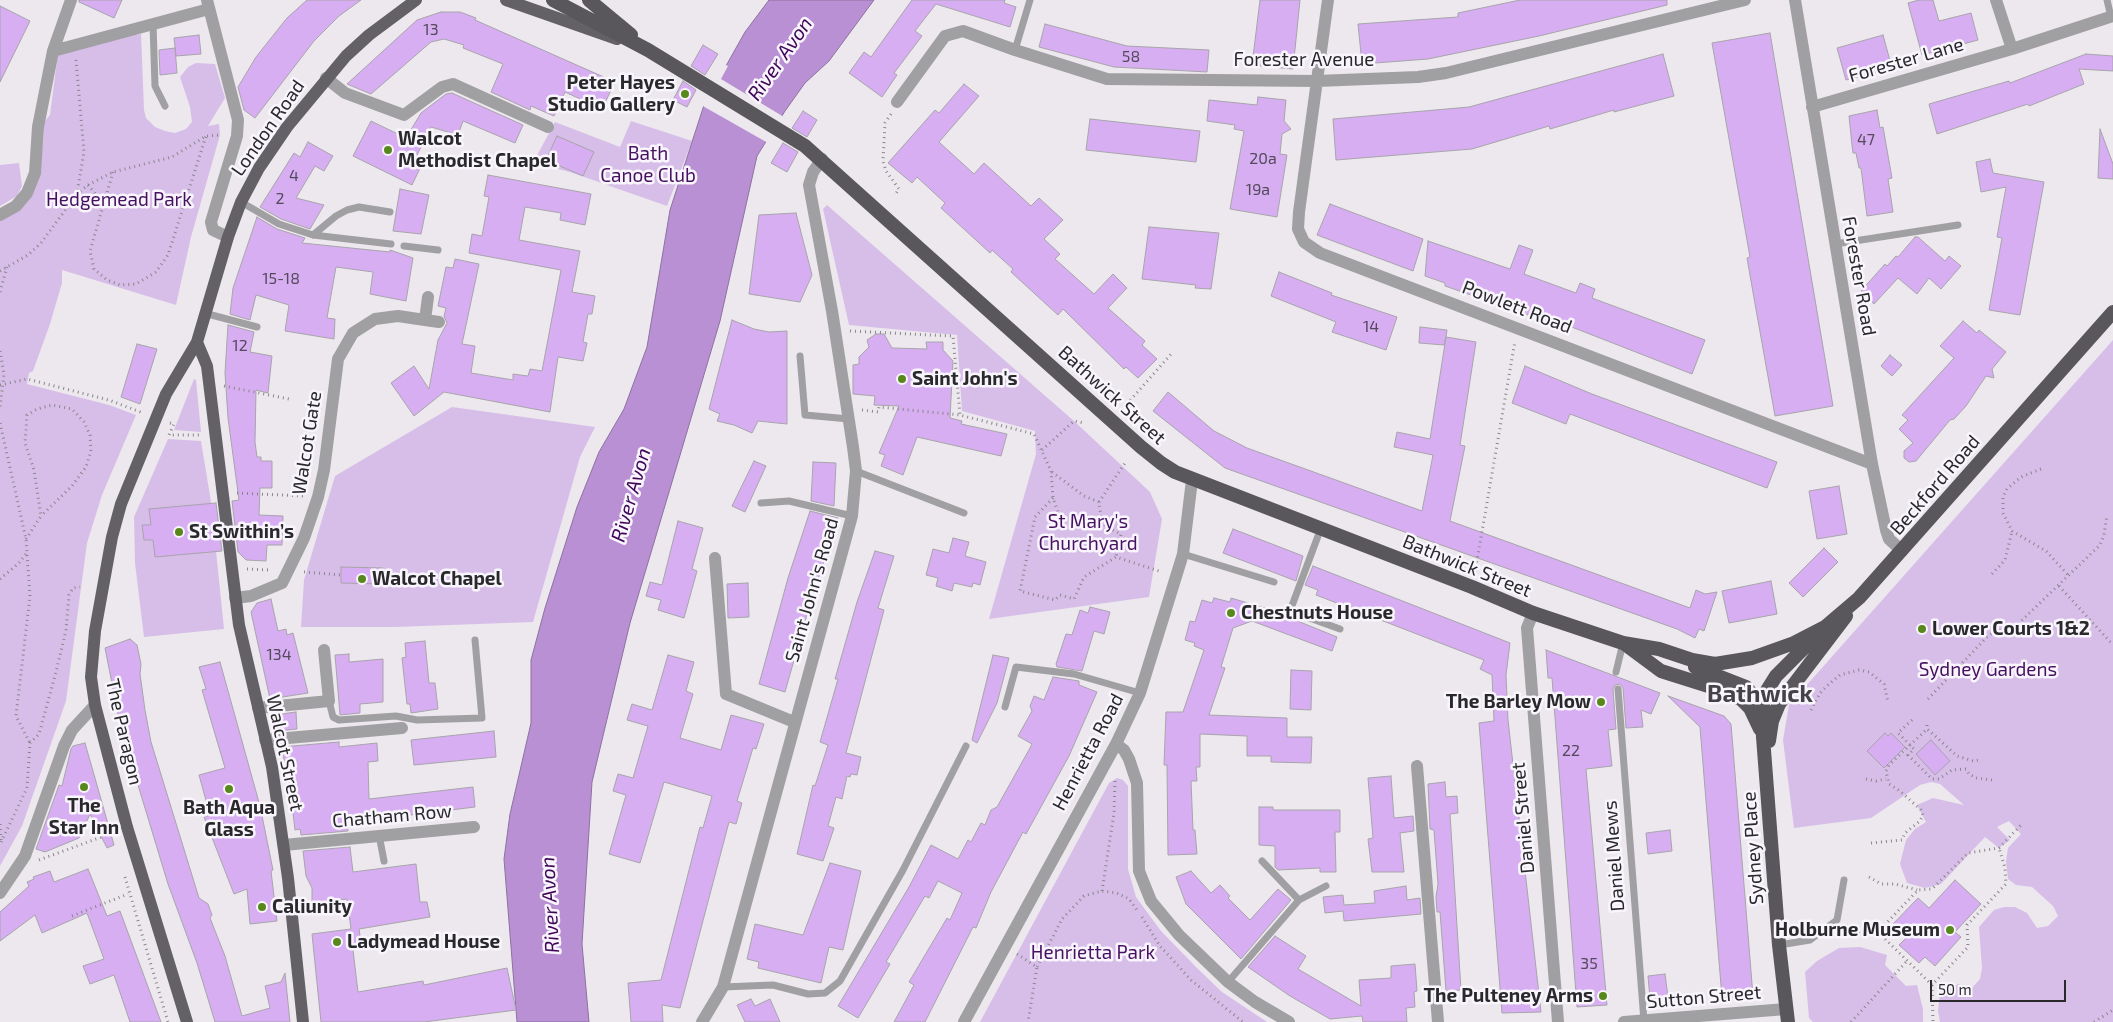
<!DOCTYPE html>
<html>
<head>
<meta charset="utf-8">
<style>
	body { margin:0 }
	#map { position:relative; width:2113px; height:1022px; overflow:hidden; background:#ece8ee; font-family:"Exo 2",sans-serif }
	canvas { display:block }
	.scale { position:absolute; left:1930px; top:980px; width:136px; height:22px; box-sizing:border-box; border:2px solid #29282a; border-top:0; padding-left:6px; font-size:15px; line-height:18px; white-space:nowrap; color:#29282a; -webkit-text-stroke:4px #f9f5fc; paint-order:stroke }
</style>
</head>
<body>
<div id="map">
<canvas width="2113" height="1022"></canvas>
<div class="scale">50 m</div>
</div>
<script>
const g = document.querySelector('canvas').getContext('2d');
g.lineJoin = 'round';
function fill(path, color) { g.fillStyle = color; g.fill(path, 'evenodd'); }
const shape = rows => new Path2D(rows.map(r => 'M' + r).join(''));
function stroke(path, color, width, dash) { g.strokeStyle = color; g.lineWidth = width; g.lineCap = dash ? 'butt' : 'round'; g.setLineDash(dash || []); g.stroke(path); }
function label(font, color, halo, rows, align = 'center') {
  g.font = font + ' "Exo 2",sans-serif'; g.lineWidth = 5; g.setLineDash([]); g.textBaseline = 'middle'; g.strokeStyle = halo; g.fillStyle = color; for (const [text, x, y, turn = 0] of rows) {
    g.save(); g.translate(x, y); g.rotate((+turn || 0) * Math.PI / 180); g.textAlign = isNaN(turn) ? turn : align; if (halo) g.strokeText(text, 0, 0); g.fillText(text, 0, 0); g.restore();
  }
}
fill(shape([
	[141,34,144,110,146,118,155,127,165,131,175,133,186,129,192,122,190,107,180,77,188,67,196,63,215,64,225,98,208,126,219,124,220,135,191,237,176,305,62,270,62,283,50,324,33,371,29,373,27,384,109,405,136,415,102,495,87,543,66,701,22,826,0,866,0,218,27,184,43,147,44,122,50,115,59,45],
	[631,121,692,141,667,206,570,172,533,163,555,122,620,147],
	[19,163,22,186,17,196,0,206,0,165],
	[827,205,1074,421,1150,492,1162,519,1149,597,989,619,1036,454,1035,431,962,411,957,335,849,325,823,209],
	[2113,340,2113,1022,1940,1022,1938,1011,1940,993,1958,984,1971,989,1980,979,1982,968,1979,927,1994,910,2004,907,2015,907,2027,913,2037,928,2048,926,2058,916,2053,906,2032,887,2016,885,2008,879,2006,861,2008,848,2021,834,2009,821,1997,827,2010,840,1999,848,1985,837,1941,884,1925,888,1907,883,1900,864,1906,840,1915,829,1926,822,1917,805,1933,798,1964,805,1940,784,1931,782,1920,785,1871,818,1794,828,1783,740,1789,705],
	[194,379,196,380,201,432,174,430],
	[452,407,595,427,580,457,533,622,395,627,301,627,304,580,335,476],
	[168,439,201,441,211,502,224,629,144,637,135,563,134,517],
	[1117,778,1123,780,1128,786,1128,869,1136,897,1161,931,1197,968,1222,992,1267,1022,980,1022,1109,783],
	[1860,947,1887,955,1885,965,1906,986,1917,985,1923,1009,1923,1022,1813,1022,1809,1018,1805,972,1817,961,1839,948]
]), '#d7bee9');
const water = shape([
	[769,0,874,0,829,61,805,83,785,111,757,156,720,321,630,623,592,782,582,944,589,1022,517,1022,504,859,510,814,531,723,531,660,545,608,577,507,599,452,624,409,647,347,670,210,704,105,745,32,769,0]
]);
fill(water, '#b890d3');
stroke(water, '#8d71a0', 1);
fill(shape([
	[724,64,728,66,721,79,784,117,768,143,701,105]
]), '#ece8ee');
const building = shape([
	[79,0,122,0,114,18,79,2,79,0],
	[307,0,361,0,339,16,314,41,255,118,244,110,238,87,256,57,287,18,307,0],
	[912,0,1005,0,1004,3,1016,7,1010,27,936,4,915,31,922,36,894,73,897,75,882,97,849,73,864,52,871,57,912,0],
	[1260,0,1300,0,1293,69,1252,65,1260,0],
	[1520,0,1667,0,1667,5,1539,36,1428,59,1362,64,1358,24,1458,17,1458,13,1520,0],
	[1919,0,1933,0,1939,21,1971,13,1978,40,1922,55,1908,3,1919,0],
	[0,6,30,21,0,82,0,6],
	[441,12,460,12,476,18,475,20,615,82,602,109,565,92,554,116,531,106,530,110,491,92,503,64,463,48,464,45,444,39,431,42,371,94,347,84,417,20,441,12],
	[1045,24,1127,46,1209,50,1207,72,1114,67,1039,47,1045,24],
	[1770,33,1833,406,1775,416,1754,298,1747,258,1750,257,1712,43,1770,33],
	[199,35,201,54,176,56,174,38,199,35],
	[1883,35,1892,68,1846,80,1837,48,1883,35],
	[703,45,718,54,705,75,691,66,703,45],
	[175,48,177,73,160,75,159,50,175,48],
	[1663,54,1674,96,1614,112,1614,110,1550,129,1549,126,1472,149,1336,160,1333,119,1469,107,1663,54],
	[2086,54,2113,56,2113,71,2079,69,2084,84,2029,106,2028,104,1937,134,1929,104,2009,81,2010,83,2086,54],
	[683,81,696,90,687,107,673,100,683,81],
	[964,84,979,96,939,142,974,174,984,163,1031,206,1039,198,1063,220,1044,239,1060,254,1055,259,1094,294,1113,274,1127,288,1108,308,1145,341,1142,345,1157,359,1138,378,1126,367,1124,369,1063,309,1058,315,1011,272,1013,269,992,250,990,253,941,208,945,203,917,177,912,183,888,163,935,110,939,113,964,84],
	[452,93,523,125,515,143,463,121,458,135,431,127,417,155,425,158,412,185,353,156,371,121,406,138,421,113,446,94,452,93],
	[1258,97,1286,100,1284,121,1291,129,1282,134,1280,154,1287,155,1277,217,1230,209,1244,131,1234,129,1235,125,1207,121,1209,100,1257,105,1258,97],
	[1877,110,1880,128,1883,127,1892,178,1888,179,1893,212,1867,216,1861,168,1859,168,1856,153,1853,153,1852,145,1849,116,1877,110],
	[803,111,817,120,807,137,792,128,803,111],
	[1090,119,1200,131,1196,162,1086,150,1090,119],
	[2100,129,2113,164,2113,179,2098,178,2100,129],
	[557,136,594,152,583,176,546,160,557,136],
	[308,142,333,156,324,171,315,166,296,198,324,205,310,229,281,219,260,207,294,153,300,157,308,142],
	[783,143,798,152,787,172,771,163,783,143],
	[1990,159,1993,173,2044,182,2020,315,1989,310,2002,238,1997,237,2006,187,1981,192,1976,162,1990,159],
	[488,175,591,194,585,225,560,220,561,213,525,207,519,240,580,251,572,292,595,296,592,314,588,314,583,342,587,343,583,361,558,357,550,412,444,392,414,416,391,383,414,366,429,389,438,340,447,323,444,316,446,308,438,306,446,267,453,268,455,259,479,264,462,344,475,346,471,373,513,380,513,374,528,376,530,369,542,371,561,270,469,253,472,234,482,236,489,197,484,196,488,175],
	[400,189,429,195,421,234,393,231,400,189],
	[1330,204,1423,239,1413,271,1317,235,1330,204],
	[796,213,812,275,800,302,749,294,759,215,796,213],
	[257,217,277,229,305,238,302,243,390,252,390,250,413,258,406,301,370,294,373,272,336,267,327,318,335,319,334,339,285,331,289,305,256,295,250,320,230,314,233,288,257,217],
	[1149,227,1219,233,1211,289,1195,288,1196,285,1142,279,1149,227],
	[1915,237,1918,237,1945,261,1949,256,1961,266,1941,289,1929,278,1917,294,1898,278,1874,304,1861,291,1885,264,1887,266,1896,256,1898,257,1915,237],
	[1428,241,1510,269,1519,245,1533,250,1524,274,1576,293,1580,283,1595,289,1592,298,1705,340,1692,374,1564,324,1563,327,1445,286,1445,283,1425,276,1428,241],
	[1279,272,1332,293,1331,295,1397,317,1386,350,1332,332,1336,322,1271,296,1279,272],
	[732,320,754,329,769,332,787,331,787,424,758,421,752,433,734,425,717,421,720,414,709,409,732,320],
	[1963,321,1977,333,1979,330,2006,352,1992,369,1994,378,1986,376,1966,406,1954,419,1950,420,1916,461,1909,462,1904,458,1904,451,1913,443,1899,429,1908,420,1902,415,1954,358,1940,346,1963,321],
	[228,325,254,332,250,352,272,356,268,393,256,390,255,442,257,457,261,457,261,461,272,461,272,488,260,488,259,515,283,516,282,545,267,545,266,561,246,560,238,552,232,501,239,500,228,418,225,373,228,325],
	[1420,327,1447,330,1446,337,1476,342,1460,445,1465,446,1450,521,1690,608,1696,590,1705,594,1717,592,1704,631,1699,629,1695,638,1677,629,1225,468,1153,411,1168,392,1214,431,1247,448,1422,511,1433,455,1394,447,1397,432,1430,439,1446,337,1444,345,1419,343,1420,327],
	[876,334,884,334,892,348,927,349,926,342,943,342,943,350,953,361,950,418,962,421,961,424,1007,434,1001,456,917,437,903,475,881,466,885,455,879,453,899,406,874,405,875,396,853,394,853,365,859,364,859,357,869,347,867,340,876,334],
	[137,344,157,349,140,404,121,397,137,344],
	[1890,355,1902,365,1892,376,1881,366,1890,355],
	[1525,366,1592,394,1777,462,1767,488,1570,414,1566,424,1512,403,1525,366],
	[754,461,766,466,745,512,732,506,754,461],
	[813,462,836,463,834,506,811,501,813,462],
	[1839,486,1847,534,1817,539,1809,491,1839,486],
	[216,503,222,551,155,557,153,540,144,540,142,525,151,525,149,509,216,503],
	[810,511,838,518,809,607,785,692,759,684,788,578,810,511],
	[678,521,703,528,692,569,697,571,684,618,658,610,661,600,646,596,650,582,662,585,678,521],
	[1233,529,1303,556,1296,581,1223,553,1233,529],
	[953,538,969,542,965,556,986,562,980,585,973,583,972,587,954,583,952,591,936,586,938,578,926,575,933,549,949,553,953,538],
	[1824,548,1838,562,1803,597,1789,583,1824,548],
	[875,551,894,556,878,608,884,610,846,753,861,757,857,775,851,774,850,777,847,776,842,799,836,797,828,826,834,828,823,861,797,854,813,785,815,786,828,745,820,742,838,679,835,679,857,602,875,551],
	[1313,566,1510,643,1506,675,1508,720,1541,1012,1502,1013,1479,723,1494,721,1492,675,1480,669,1484,660,1316,595,1318,590,1305,585,1313,566],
	[341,567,383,568,382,584,341,583,341,567],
	[1771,581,1777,614,1729,623,1722,591,1771,581],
	[748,583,749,617,728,618,727,584,748,583],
	[1214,598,1230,602,1231,598,1268,609,1337,637,1332,651,1252,621,1233,628,1221,667,1225,668,1209,715,1287,718,1287,737,1312,737,1311,763,1271,762,1271,756,1247,756,1247,736,1200,734,1200,767,1196,767,1197,781,1191,781,1193,830,1195,830,1197,854,1168,855,1167,765,1164,765,1166,712,1183,712,1204,650,1194,646,1195,643,1185,640,1190,621,1195,622,1202,600,1212,603,1214,598],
	[271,599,278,631,286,629,287,635,293,633,308,693,270,699,251,612,257,603,271,599],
	[1090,607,1110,612,1104,634,1094,631,1082,671,1057,667,1056,664,1066,634,1072,635,1080,610,1088,613,1090,607],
	[130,639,137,645,141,664,140,674,145,710,151,742,199,898,208,904,212,915,210,918,225,956,242,1016,270,1008,265,986,281,982,285,973,290,1022,215,1022,197,963,168,884,121,729,105,648,130,639],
	[425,641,429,683,435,683,438,709,411,713,410,704,407,704,402,658,406,657,405,643,425,641],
	[1546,650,1660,693,1651,714,1641,710,1643,727,1626,728,1623,688,1620,684,1615,685,1613,689,1616,729,1608,730,1612,766,1586,769,1607,1005,1577,1007,1552,678,1548,678,1546,650],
	[349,654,349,662,383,659,383,702,360,704,360,713,340,715,335,655,349,654],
	[668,655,694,662,686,691,693,694,680,738,721,750,731,715,764,724,756,749,753,748,737,801,742,803,736,824,729,822,680,1008,662,1005,663,1022,631,1022,628,983,661,980,700,827,703,828,712,796,664,782,640,863,609,854,626,795,613,791,618,774,633,778,648,726,627,720,632,704,652,710,668,655],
	[993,655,1009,658,997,703,977,743,972,740,993,655],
	[220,662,260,806,273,870,271,871,277,921,250,924,247,889,234,894,204,817,210,815,199,775,225,768,202,690,206,689,199,667,220,662],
	[1291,670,1312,671,1311,710,1290,709,1291,670],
	[1053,677,1079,681,1079,685,1097,692,1069,756,1026,834,1023,832,991,892,976,928,973,927,925,1022,894,1022,914,985,909,982,947,918,950,920,962,893,938,881,929,898,925,896,886,962,890,964,858,1018,838,1006,909,887,931,845,958,859,968,840,971,842,981,823,985,825,991,810,997,807,1030,748,1032,744,1018,736,1032,711,1030,706,1034,696,1044,700,1053,677],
	[1668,696,1724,716,1731,724,1753,996,1722,998,1700,727,1668,696],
	[296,712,297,729,277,731,274,715,296,712],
	[494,731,496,757,414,765,411,740,494,731],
	[1885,733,1888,736,1891,733,1905,747,1884,768,1867,751,1885,733],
	[1931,740,1950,761,1935,775,1916,754,1931,740],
	[339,742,339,747,377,743,378,761,368,762,369,799,473,787,475,807,347,823,348,831,301,835,300,829,295,830,289,780,281,747,339,742],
	[85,743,114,845,107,848,90,814,79,838,45,852,36,849,59,785,62,786,71,749,73,746,85,743],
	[1391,776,1394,818,1413,816,1414,831,1400,833,1404,872,1372,872,1368,839,1373,838,1368,778,1391,776],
	[1445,782,1446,797,1457,796,1458,813,1450,814,1461,990,1446,991,1440,912,1437,912,1436,897,1438,884,1434,830,1430,829,1428,784,1445,782],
	[1259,807,1273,807,1273,810,1340,810,1340,832,1335,832,1336,872,1320,872,1320,868,1278,870,1275,867,1275,846,1259,845,1259,807],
	[1670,830,1672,851,1648,854,1646,833,1670,830],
	[350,847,353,872,416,864,420,902,427,902,430,917,359,929,362,949,353,950,358,992,423,981,424,985,507,968,516,1010,424,1022,321,1022,312,934,351,929,347,899,312,904,312,888,306,876,303,851,350,847],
	[830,863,861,871,843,950,829,947,821,983,758,968,759,962,747,959,755,924,803,935,830,863],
	[88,869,107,916,120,911,161,1022,130,1022,114,975,90,984,83,966,104,959,87,913,42,933,35,915,0,941,0,912,29,886,27,882,34,879,33,877,50,871,54,882,88,869],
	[1191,871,1211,893,1220,885,1230,896,1228,898,1250,920,1278,889,1291,900,1241,959,1186,904,1176,877,1191,871],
	[1955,880,1981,904,1955,932,1961,937,1935,966,1925,957,1919,963,1899,945,1906,938,1892,925,1918,898,1929,908,1955,880],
	[1406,886,1407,900,1420,898,1421,914,1344,921,1343,911,1325,913,1323,897,1343,895,1344,905,1375,903,1374,891,1406,886],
	[1275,936,1306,956,1298,969,1361,1006,1359,980,1391,978,1391,966,1415,964,1417,991,1414,992,1415,1007,1406,1008,1407,1022,1363,1022,1362,1016,1330,1019,1290,996,1248,967,1275,936],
	[1665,974,1668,997,1650,999,1648,976,1665,974],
	[751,999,755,1006,770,999,780,1022,745,1022,737,1005,751,999]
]);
fill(building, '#d7aef2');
stroke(building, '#a7a4aa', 1);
stroke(shape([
	[76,60,84,152,77,193],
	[891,114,885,123,883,161,886,171,899,189,895,195],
	[113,172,90,251,94,269,107,280,120,285,136,284,156,272,168,255,206,136],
	[88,185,104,204],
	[0,271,28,255,41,243,77,194,88,185,113,172,172,157,206,136,222,135],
	[0,292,7,267],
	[850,331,953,336,960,415],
	[0,351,4,374,0,407],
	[0,385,27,379,109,400,143,413],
	[224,386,289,399],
	[1127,404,1172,353],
	[862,410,878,412,879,407,960,415,1034,434,1051,471,1053,498,1065,531],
	[0,423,26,539,30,596,16,716,30,743],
	[170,423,174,424,169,435,202,435],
	[1042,450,1074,421,1084,423],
	[2041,469,2021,477,2007,489,2003,497,2003,513,2012,531,2046,551,2069,576],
	[1052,472,1084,496,1099,502,1101,518,1106,527,1121,534,1116,557],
	[237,493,303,496],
	[1053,498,1035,517,1020,591,1055,600,1060,595,1074,599,1084,577,1116,557,1159,571],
	[1099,502,1125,463],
	[26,539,41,516,34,470,25,443,27,415,37,409,52,405,72,409,84,422,90,435,91,451,86,467,72,486,41,516],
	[247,569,270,570],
	[304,572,341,575],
	[1475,572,1515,341],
	[1992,574,2005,560,2012,531],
	[0,579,19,563,26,554],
	[2059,586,2113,645],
	[1928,699,1986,638,1992,633,2016,626,2100,545,2104,535,2107,515],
	[1811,710,1820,693,1829,684,1840,675,1859,670,1869,672,1884,684,1888,702],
	[1912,720,1898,733,1914,749,1908,755,1932,779,1939,779,1952,770,1966,769,1969,774,1976,778,1992,780],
	[1927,725,1927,729,1934,735,1957,756,1973,761,1979,760],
	[1866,779,1876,781,1886,779],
	[0,824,1,841],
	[1,842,27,788,30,743,39,734,56,672,66,630,69,595,73,588,80,587],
	[1871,843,1902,840,1905,833,1920,821,1923,815,1921,810,1900,791,1889,784,1886,771,1889,765,1927,729],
	[39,860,115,832],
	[125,877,168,1022],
	[1869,877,1881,884,1895,884,1917,890],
	[1102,891,1114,813,1115,779],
	[72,916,128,894],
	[1142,917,1160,946,1191,980,1243,1022],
	[1846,925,1864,936,1878,932,1918,890,1932,889,1968,853,1999,848,2022,824],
	[1878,932,1932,985,1968,947,1967,925,2006,884,2005,868,1999,848],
	[1017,954,1037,967,1028,1022],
	[1037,967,1062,919,1084,896,1102,891,1117,893,1129,899,1137,910],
	[1932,985,1933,1022],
	[1851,1022,1907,961],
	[2094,1022,2113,1010]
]), '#8a878b', 3, [1, 4]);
stroke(shape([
	[2107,0,2111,17],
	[153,24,155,86,165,106],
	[1015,50,1030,0],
	[241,202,279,224,313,235,391,244],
	[313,235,336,216,347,210,359,207,390,212],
	[1835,244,1958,225],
	[404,246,438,250],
	[204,313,257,327],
	[800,356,805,415,849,419],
	[856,471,964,513],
	[761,503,789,501,852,516],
	[1321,528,1290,611,1340,629],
	[1183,554,1274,582],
	[1616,672,1623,643],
	[1618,689,1644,1021],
	[329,701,333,717,339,720,396,716,417,720,482,718,475,640],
	[1005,707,1016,667,1074,674,1140,693],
	[379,835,384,861],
	[1262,861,1299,900],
	[1779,945,1810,940,1837,920,1844,880],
	[1228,982,1299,900,1326,886],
	[723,987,773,985,808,994,825,993,840,981,903,870,966,746]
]), '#a09fa1', 7);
stroke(shape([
	[207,0,238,120,237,136,211,222,213,230,228,237],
	[1328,0,1299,212,1298,229,1304,242,1320,253,1872,464],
	[1795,0,1872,464,1886,530,1889,539,1902,551],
	[1996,0,2012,49],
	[53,51,71,0],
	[326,78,345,93,404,115,442,87,453,84,548,127],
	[897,102,945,36,963,31,1015,50,1107,79,1317,81,1367,79,1418,77,1446,73,1745,0],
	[1812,107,2012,49,2113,16],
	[0,215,16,206,27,193,35,173,38,127,53,51,209,9],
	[425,320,439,322],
	[715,558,726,694,794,722],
	[235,598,251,596,282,583,304,538,318,497,324,470,338,359,353,333,375,319,398,316,425,320,428,297],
	[1533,613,1527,628,1558,1022],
	[258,708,329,701,324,650],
	[265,740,402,728],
	[1116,744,1124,750,1129,759,1137,783,1139,871,1151,901,1179,935,1228,982,1255,1002,1289,1022],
	[1417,766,1438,1022],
	[284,845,474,827],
	[0,893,25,856,64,746,72,730,95,705],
	[702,1022,723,987,852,516,856,471,853,447,832,311,809,185,813,172,822,159],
	[964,1022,1116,744,1140,693,1183,554,1192,480],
	[1624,1022,1786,1009]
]), '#a09fa1', 12);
stroke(shape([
	[506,0,617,39],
	[197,342,207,366,239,625,272,767,288,878,303,1022],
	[187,1022,127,827,95,705,91,677,95,631,112,537,121,504,166,394,197,342,228,237,241,202,259,168,287,127,346,56,369,35,416,0]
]), '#646166', 12);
stroke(shape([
	[553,0,648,50,805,146,1141,447,1161,463,1175,472,1472,587,1533,613,1623,643,1659,649,1692,660,1715,664,1752,658,1794,643,1825,627],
	[589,0,631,35],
	[1626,645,1661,671,1718,689,1741,699,1750,708,1760,729],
	[1695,667,1746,687,1766,711],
	[1769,741,1772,721,1779,704,1846,616],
	[1788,1022,1779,945,1763,737,1761,704,1766,692,1776,676,1825,627,1859,598,2113,312]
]), '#59565c', 14);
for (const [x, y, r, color] of [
	[685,94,5,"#58881c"],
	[388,150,5,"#58881c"],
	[902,379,5,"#58881c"],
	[179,532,5,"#58881c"],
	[362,579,5,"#58881c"],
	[1231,613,5,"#58881c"],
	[1922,629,5,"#58881c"],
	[1601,702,5,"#58881c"],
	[84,787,5,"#58881c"],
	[229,789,5,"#58881c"],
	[262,907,5,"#58881c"],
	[1950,930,5,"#58881c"],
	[337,942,5,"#58881c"],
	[1603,996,5,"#58881c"]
]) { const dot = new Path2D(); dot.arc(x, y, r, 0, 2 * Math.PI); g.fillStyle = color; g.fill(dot); stroke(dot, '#f9f5fc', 2); }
label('16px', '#544a5c', null, [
	["13",431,30],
	["58",1131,57],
	["47",1866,140],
	["20a",1263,159],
	["4",294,176],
	["19a",1258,190],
	["2",280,199],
	["15-18",281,279],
	["14",1371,327],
	["12",240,346],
	["134",279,655],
	["22",1571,751],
	["35",1589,964]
]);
label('19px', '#29282a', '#f9f5fc', [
	["Forester Avenue",1304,60],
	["Forester Lane",1906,60,-16],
	["London Road",268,128,-55],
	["Forester Road",1859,276,80],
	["Powlett Road",1517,307,21],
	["Bathwick Street",1112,395,42],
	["Walcot Gate",307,443,-81],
	["Beckford Road",1935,485,-49],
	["Bathwick Street",1467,566,22],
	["Saint John's Road",812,590,-74],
	["The Paragon",124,732,77],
	["Henrietta Road",1088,752,-62],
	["Walcot Street",285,753,78],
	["Chatham Row",392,816,-5],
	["Daniel Street",1523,818,-95],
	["Sydney Place",1753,848,-94],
	["Daniel Mews",1614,856,-94],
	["Sutton Street",1704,997,-5]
]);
label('bold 19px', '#29282a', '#f9f5fc', [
	["Peter Hayes",675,83,"right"],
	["Studio Gallery",675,105,"right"],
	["Walcot",398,139],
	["Methodist Chapel",398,161],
	["Saint John's",912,379],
	["St Swithin’s",189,532],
	["Walcot Chapel",372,579],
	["Chestnuts House",1241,613],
	["Lower Courts 1&2",1932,629],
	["The Barley Mow",1591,702,"right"],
	["The",84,806,"center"],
	["Star Inn",84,828,"center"],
	["Bath Aqua",229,808,"center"],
	["Glass",229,830,"center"],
	["Caliunity",272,907],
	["Holburne Museum",1940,930,"right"],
	["Ladymead House",347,942],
	["The Pulteney Arms",1593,996,"right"]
], 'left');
label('19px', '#461161', '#f9f5fc', [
	["Bath",648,154],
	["Canoe Club",648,176],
	["Hedgemead Park",119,200],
	["St Mary's",1088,522],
	["Churchyard",1088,544],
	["Sydney Gardens",1988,670],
	["Henrietta Park",1093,953]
]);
label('italic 20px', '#3f0658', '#f9f5fc', [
	["River Avon",780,59,-55],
	["River Avon",631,495,-74],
	["River Avon",550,905,-93]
]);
label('bold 24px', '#464348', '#f9f5fc', [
	["Bathwick",1760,694]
]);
</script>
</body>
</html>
